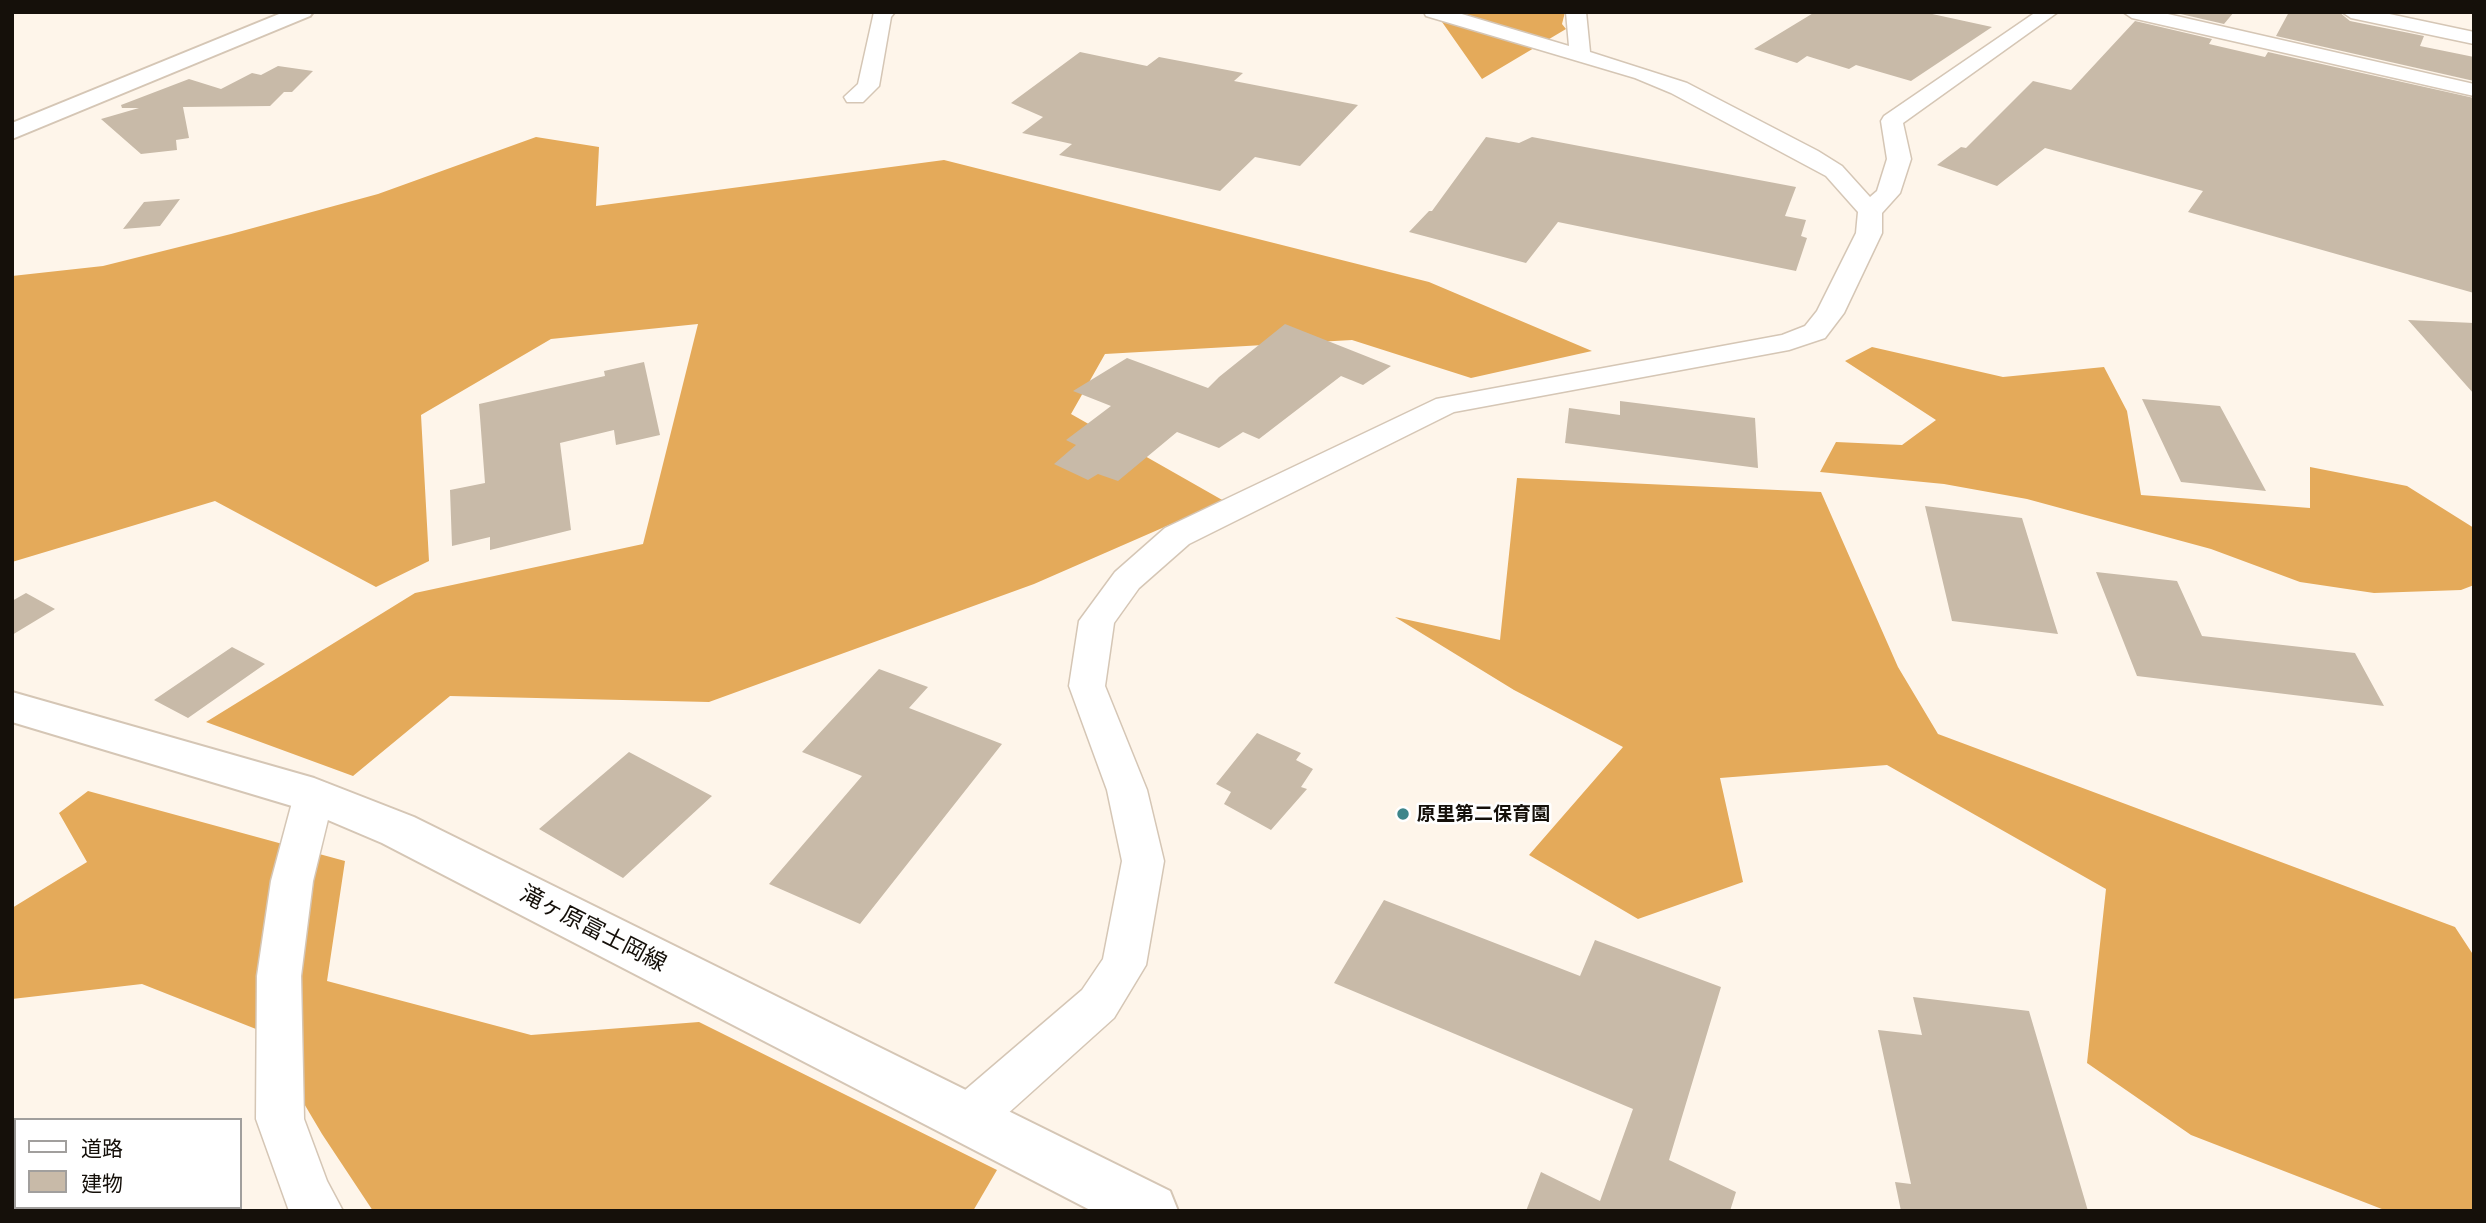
<!DOCTYPE html>
<html>
<head>
<meta charset="utf-8">
<style>
	body { margin:0 }
	#map { position:relative; width:2486px; height:1223px; overflow:hidden; background:#fef5ea; font-family:Mulish,"Noto Sans JP",sans-serif }
	canvas { display:block }
	.frame { position:absolute; inset:0; border:14px solid #15100a; pointer-events:none }
	.legend { position:absolute; left:14px; top:1118px; width:228px; height:91px; box-sizing:border-box; background:#fff; border:2px solid #a19f9d; margin:0; padding:9px 12px; list-style:none; font-size:21px; color:#15100a }
	.legend li { display:flex; align-items:center; gap:14px; height:35px }
	.legend b { width:35px; border:2px solid #a19f9d }
</style>
</head>
<body>
<div id="map">
<canvas width="2486" height="1223"></canvas>
<div class="frame"></div>
<ul class="legend">
<li><b style="height:9px;background:#fff"></b>道路</li>
<li><b style="height:19px;background:#c8baa8"></b>建物</li>
</ul>
</div>
<script>
const g = document.querySelector('canvas').getContext('2d');
g.lineJoin = 'round';
function fill(path, color) { g.fillStyle = color; g.fill(path, 'evenodd'); }
const shape = rows => new Path2D(rows.map(r => 'M' + r).join(''));
function stroke(path, color, width, dash) { g.strokeStyle = color; g.lineWidth = width; g.lineCap = dash ? 'butt' : 'round'; g.setLineDash(dash || []); g.stroke(path); }
function label(font, color, halo, rows, align = 'center') {
  g.font = font + ' Mulish,"Noto Sans JP",sans-serif'; g.lineWidth = 5; g.setLineDash([]); g.textBaseline = 'middle'; g.strokeStyle = halo; g.fillStyle = color; for (const [text, x, y, turn = 0] of rows) {
    g.save(); g.translate(x, y); g.rotate((+turn || 0) * Math.PI / 180); g.textAlign = isNaN(turn) ? turn : align; if (halo) g.strokeText(text, 0, 0); g.fillText(text, 0, 0); g.restore();
  }
}
fill(shape([
	[1435,12,1565,12,1562,24,1566,29,1482,79],
	[536,137,599,147,596,206,944,160,1429,282,1592,351,1471,378,1352,340,1105,354,1071,414,1224,501,1034,584,709,702,450,696,353,776,206,722,415,593,643,544,698,324,551,339,421,415,429,561,376,587,215,501,12,562,12,276,103,266,231,234,378,194],
	[1872,347,2003,377,2104,367,2127,411,2141,495,2310,508,2310,467,2407,486,2474,528,2474,585,2461,590,2374,593,2300,582,2211,549,2027,499,1944,484,1820,472,1836,442,1902,445,1936,420,1845,361],
	[1517,478,1821,492,1898,667,1938,734,2455,927,2474,956,2474,1211,2387,1211,2191,1135,2087,1063,2106,889,1887,765,1720,778,1743,882,1638,919,1529,855,1623,747,1514,690,1395,617,1500,640],
	[88,791,345,861,327,981,531,1035,699,1022,997,1170,973,1211,373,1211,322,1134,261,1031,142,984,12,999,12,908,87,862,59,813]
]), '#e4aa5a');
fill(shape([
	[1815,12,1923,12,1992,27,1911,81,1856,65,1849,69,1807,56,1797,63,1754,49],
	[2172,12,2234,12,2224,24],
	[2289,12,2339,12,2350,21,2424,36,2420,46,2474,57,2474,81,2276,36],
	[2135,21,2212,39,2209,44,2265,57,2268,52,2474,98,2474,293,2188,212,2203,191,2045,148,1997,186,1937,165,1961,147,1966,148,2033,81,2071,90],
	[1080,52,1147,66,1159,57,1243,73,1234,81,1358,105,1300,166,1255,157,1220,191,1059,155,1072,144,1022,133,1043,117,1011,103],
	[278,66,313,71,292,92,284,92,270,106,183,107,189,138,176,140,177,150,141,154,101,119,139,108,122,108,121,105,189,79,221,89,252,73,261,75],
	[1486,137,1519,143,1532,137,1796,187,1785,216,1806,220,1801,236,1807,238,1796,271,1558,222,1526,263,1409,232,1429,211,1432,211],
	[180,199,160,226,123,229,144,202],
	[2408,320,2474,323,2474,394],
	[1285,324,1391,366,1363,385,1341,376,1259,439,1243,432,1219,448,1177,432,1118,481,1098,474,1088,480,1054,464,1076,445,1066,440,1111,406,1073,391,1127,358,1208,388,1219,377],
	[644,362,660,435,616,445,614,430,560,443,571,530,490,550,490,537,452,546,450,490,485,483,479,404,605,376,604,371],
	[2142,399,2220,406,2266,491,2181,482],
	[1620,401,1755,418,1758,468,1565,443,1569,408,1620,415],
	[1925,506,2022,518,2058,634,1952,621],
	[2096,572,2177,581,2202,636,2355,653,2384,706,2137,676],
	[26,593,55,609,12,635,12,601],
	[232,647,265,664,188,718,154,700],
	[879,669,928,687,909,708,1002,744,860,924,769,884,862,776,802,752],
	[1257,733,1301,753,1296,760,1313,769,1301,787,1307,789,1271,830,1224,804,1231,792,1216,784],
	[629,752,712,796,623,878,539,829],
	[1384,900,1580,976,1595,940,1721,987,1669,1160,1736,1192,1730,1211,1526,1211,1541,1172,1600,1201,1633,1109,1334,983],
	[1913,997,2029,1011,2088,1211,1901,1211,1895,1182,1911,1184,1878,1030,1922,1035]
]), '#c8baa8');
const minor = shape([
	[874,12,895,12,891,17,879,86,863,102,847,102,844,97,858,84,874,12],
	[1424,12,1455,12,1569,46,1566,12,1586,12,1590,52,1687,83,1818,151,1842,166,1870,197,1877,191,1887,159,1881,121,1884,116,2036,12,2058,12,1903,123,1911,159,1900,193,1882,213,1882,233,1844,313,1825,338,1789,350,1454,412,1189,544,1139,588,1114,623,1105,686,1147,790,1164,861,1146,965,1114,1018,985,1134,968,1141,951,1134,944,1118,951,1102,1082,990,1103,959,1122,861,1107,790,1069,686,1079,621,1115,572,1165,528,1436,399,1782,335,1805,326,1817,311,1856,233,1858,212,1826,176,1671,93,1635,78,1426,16,1424,12],
	[2123,12,2159,12,2474,84,2474,96,2132,18,2123,12],
	[2342,12,2380,12,2474,32,2474,44,2351,18,2342,12],
	[314,779,328,784,334,795,313,881,301,976,304,1119,327,1181,343,1211,289,1211,256,1119,257,976,271,881,294,795,300,784,314,779]
]);
const tertiary = shape([
	[284,12,313,12,310,16,12,139,12,123,284,12]
]);
const secondary = shape([
	[12,692,314,778,414,817,1170,1191,1178,1211,1092,1211,382,843,302,809,12,722,12,692]
]);
stroke(minor, '#d5c6b5', 3);
stroke(tertiary, '#d5c6b5', 4);
stroke(secondary, '#d5c6b5', 4);
fill(minor, '#fff');
fill(tertiary, '#fff');
fill(secondary, '#fff');
for (const [x, y, r, color] of [
	[1403,814,7,"#3d858a"]
]) { const dot = new Path2D(); dot.arc(x, y, r, 0, 2 * Math.PI); g.fillStyle = color; g.fill(dot); stroke(dot, '#fff', 2.5); }
label('bold 19px', '#15100a', '#fff', [
	["原里第二保育園",1417,814]
], 'left');
label('23px', '#15100a', '#fff', [
	["滝ヶ原富士岡線",593,929,27]
]);
</script>
</body>
</html>
